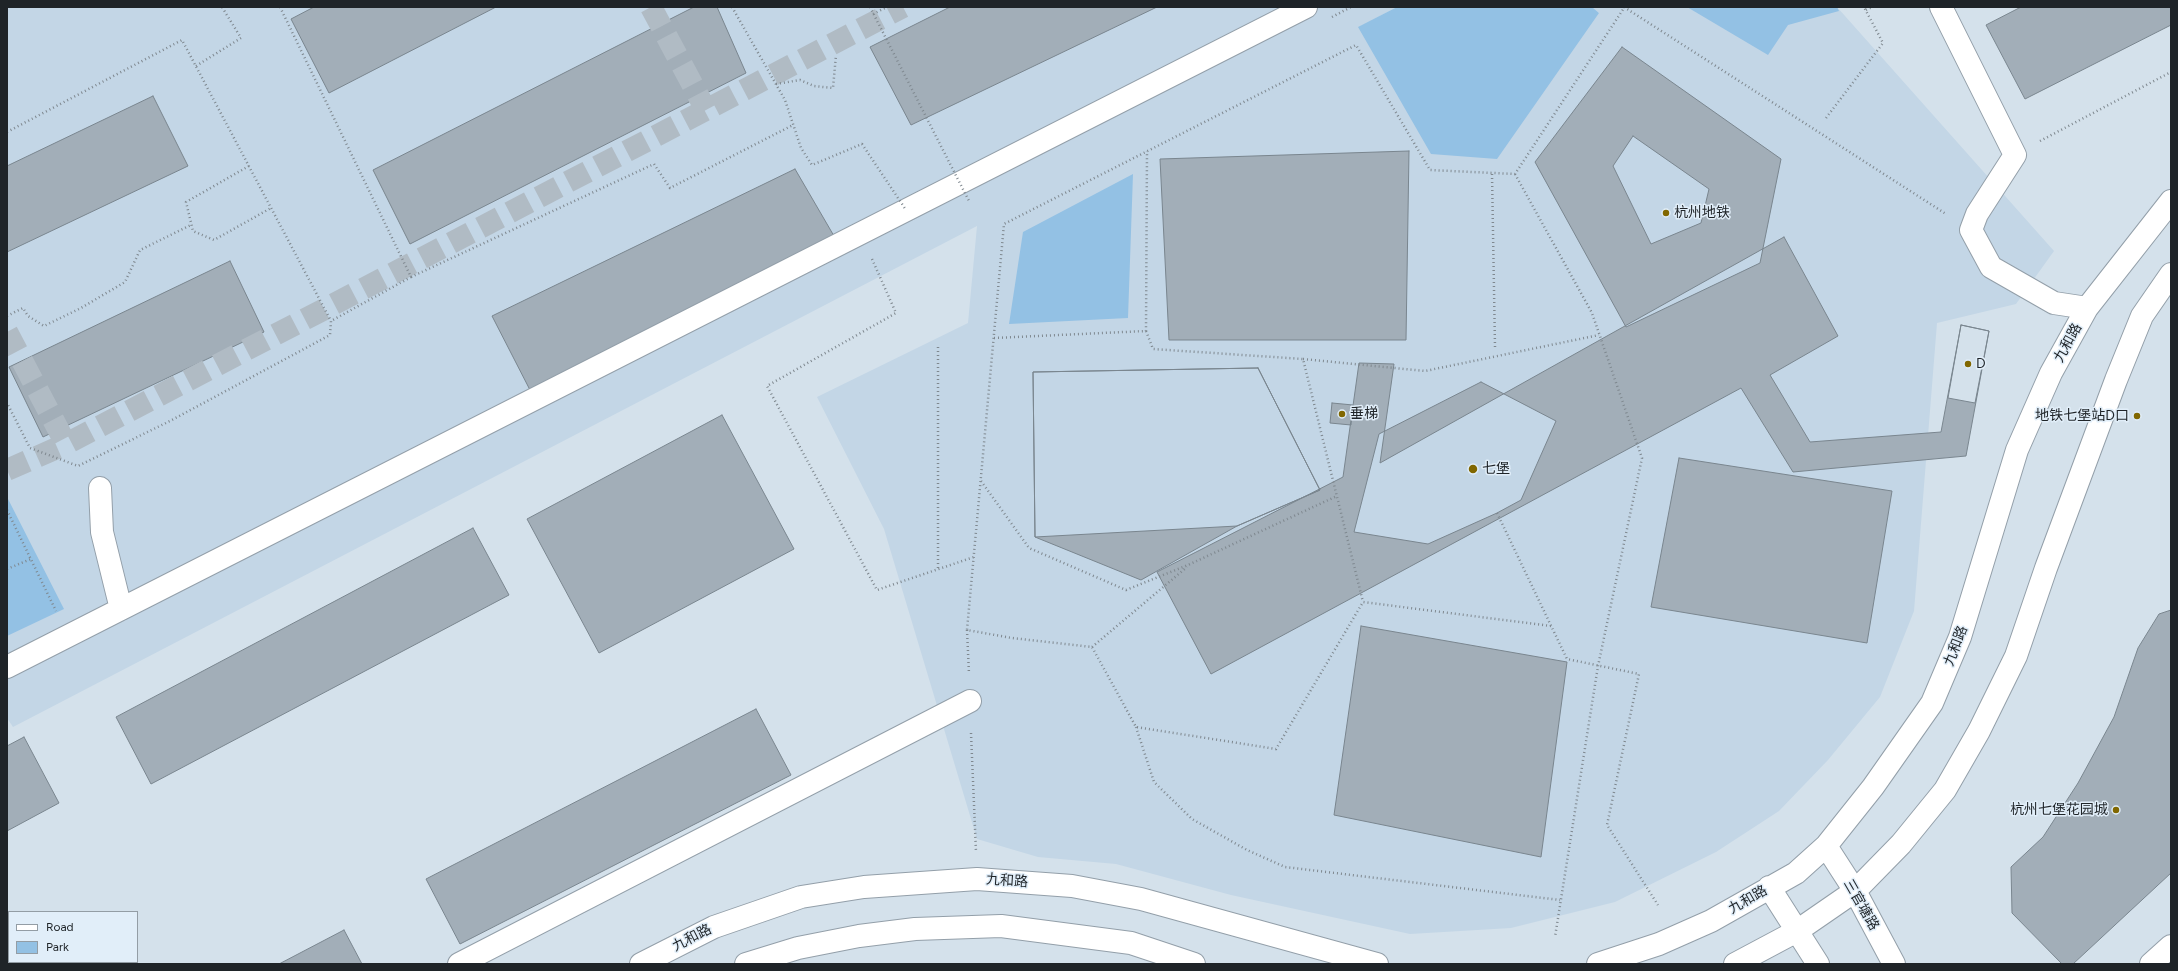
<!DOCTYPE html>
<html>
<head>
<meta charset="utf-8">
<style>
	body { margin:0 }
	#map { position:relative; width:2178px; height:971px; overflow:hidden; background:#d4e1eb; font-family:Figtree,sans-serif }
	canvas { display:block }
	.frame { position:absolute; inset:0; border:8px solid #1f2428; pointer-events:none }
	.legend { position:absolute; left:8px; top:911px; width:130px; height:52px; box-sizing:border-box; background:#e1eef9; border:1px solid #939da5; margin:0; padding:5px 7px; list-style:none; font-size:12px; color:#1f2428 }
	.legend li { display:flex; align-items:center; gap:8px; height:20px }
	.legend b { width:20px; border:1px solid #939da5 }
</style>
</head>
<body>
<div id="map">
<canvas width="2178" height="971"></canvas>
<div class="frame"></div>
<ul class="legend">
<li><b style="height:5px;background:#fff"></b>Road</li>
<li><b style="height:11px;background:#93c1e4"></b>Park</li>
</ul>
</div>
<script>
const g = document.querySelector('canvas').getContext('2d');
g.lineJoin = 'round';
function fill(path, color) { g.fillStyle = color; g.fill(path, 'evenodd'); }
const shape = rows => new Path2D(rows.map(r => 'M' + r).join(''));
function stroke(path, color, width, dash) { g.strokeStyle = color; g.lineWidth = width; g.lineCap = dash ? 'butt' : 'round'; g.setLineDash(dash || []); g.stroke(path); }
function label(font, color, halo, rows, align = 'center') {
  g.font = font + ' Figtree,"Noto Sans SC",sans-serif'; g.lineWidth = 3; g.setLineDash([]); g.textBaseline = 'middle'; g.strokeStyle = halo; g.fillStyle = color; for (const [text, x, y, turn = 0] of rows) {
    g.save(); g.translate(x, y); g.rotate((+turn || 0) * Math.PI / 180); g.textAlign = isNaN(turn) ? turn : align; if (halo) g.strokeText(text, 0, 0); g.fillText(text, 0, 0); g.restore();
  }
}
fill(shape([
	[7,7,1397,7,1359,27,1599,13,1592,7,1837,7,2054,251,2016,304,1937,323,1914,611,1880,697,1828,760,1779,811,1716,852,1615,902,1511,928,1410,934,1231,895,1116,864,1038,857,977,839,884,529,817,397,968,323,977,226,13,727,7,718]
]), '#c3d6e6');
fill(shape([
	[1397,7,1592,7,1599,13,1497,159,1431,154,1358,27],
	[1687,7,1837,7,1839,11,1788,25,1768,55],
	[1133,174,1128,318,1009,324,1023,232],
	[7,497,64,609,7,636]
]), '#93c1e4');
const building = shape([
	[314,7,496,7,329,93,291,19,314,7],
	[694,7,717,7,746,73,410,244,373,170,694,7],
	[950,7,1157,7,911,125,870,47,950,7],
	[2021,7,2171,7,2171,25,2025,99,1986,25,2021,7],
	[1622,47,1781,159,1760,263,1626,327,1535,162,1622,47],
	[153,96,188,166,7,252,7,166,153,96],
	[1633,136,1709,189,1701,223,1651,244,1613,166,1633,136],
	[1409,151,1406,340,1169,340,1160,159,1409,151],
	[795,169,834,236,530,390,492,316,795,169],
	[1784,237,1838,336,1770,375,1810,442,1941,432,1961,325,1989,331,1966,456,1793,472,1741,388,1211,674,1157,572,1343,477,1359,363,1394,364,1380,463,1784,237],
	[230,261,264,332,43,437,9,367,230,261],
	[1961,325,1989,331,1975,403,1948,398,1961,325],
	[1258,368,1320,490,1237,526,1035,537,1033,372,1258,368],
	[1258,368,1320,490,1237,526,1141,580,1035,537,1033,372,1258,368],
	[1481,382,1556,421,1521,500,1497,513,1428,544,1354,532,1379,434,1481,382],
	[1332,403,1353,405,1351,425,1330,423,1332,403],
	[722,415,794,549,599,653,527,519,722,415],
	[1679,458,1892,491,1867,643,1651,607,1679,458],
	[473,528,509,595,151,784,116,717,473,528],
	[2171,610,2171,873,2073,964,2062,964,2012,913,2011,867,2043,837,2078,783,2114,717,2138,648,2159,614,2171,610],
	[1361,626,1567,662,1541,857,1334,815,1361,626],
	[756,709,791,775,460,944,426,879,756,709],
	[24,737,59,803,7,831,7,746,24,737],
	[344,930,362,964,279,964,344,930]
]);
fill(building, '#a2aeb8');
stroke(building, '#7a868f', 1);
stroke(shape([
	[651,7,706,110],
	[7,332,66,444,903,7],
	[7,470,66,444]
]), '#b0bbc4', 22, [22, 11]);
const minor = shape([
	[1941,7,2015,155,1977,214,1971,230,1991,267,2054,303,2087,308],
	[100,488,102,532,121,609],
	[7,667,1306,7],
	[1826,846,1855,891,1894,964],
	[1769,887,1818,964],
	[459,964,970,701],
	[641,964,714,927,801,897,864,887,977,879,1072,886,1141,899,1377,964],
	[746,964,798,948,859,936,915,929,1001,926,1131,943,1194,964],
	[1598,964,1659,944,1711,921,1796,873,1826,846,1873,787,1932,703,1960,637,2017,450,2051,373,2087,308,2171,201],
	[1735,964,1797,931,1855,891,1901,844,1945,790,1979,731,2016,656,2046,568,2116,380,2142,316,2171,274],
	[2151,964,2171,946]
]);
stroke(minor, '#939fa9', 24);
stroke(shape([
	[1624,7,1946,214],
	[1866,10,1872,7],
	[873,14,887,7],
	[1332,17,1351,7],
	[196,66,241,38,222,7],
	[776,84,800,80,814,86,833,88,836,55],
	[1826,118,1883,43,1864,7],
	[2040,141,2171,72],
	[249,166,186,202,193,231,214,240,271,208],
	[1492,174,1495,347],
	[1515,174,1592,313,1642,458,1598,666,1555,937],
	[872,259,896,313,767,386,877,590,974,557],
	[411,277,654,164,670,188,793,125],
	[7,316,23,308,28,316,44,326,81,308,125,282,140,250,191,225],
	[1146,331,1153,349,1303,359,1363,602],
	[994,338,1146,331,1147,151],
	[938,347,938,570],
	[1303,359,1425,371,1599,335],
	[981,481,1029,548,1126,590,1188,565,1337,496],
	[7,510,56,611],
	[1497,513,1567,659,1639,674,1607,825,1658,905],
	[7,569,31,559],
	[1551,626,1363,602,1276,749,1136,727,1092,647,1012,638,967,630,1004,224,1356,45,1430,170,1515,174,1624,8],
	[967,630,969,674],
	[1092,647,1187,567],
	[1136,727,1154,782,1192,819,1247,850,1285,867,1560,900],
	[971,733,976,852]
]), '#7f888f', 2.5, [1, 3]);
stroke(minor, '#fff', 22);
stroke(shape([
	[280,7,411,277,331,321],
	[732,7,785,100,801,148,812,165,862,144,906,210],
	[870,7,970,203],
	[7,132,182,40,331,321,330,335,170,421,78,466,30,448,7,403]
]), '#7f888f', 2.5, [1, 3]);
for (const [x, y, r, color] of [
	[1666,213,4,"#816700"],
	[1968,364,4,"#816700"],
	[1342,414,4,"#816700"],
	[2137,416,4,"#816700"],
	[1473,469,5,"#816700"],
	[2116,810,4,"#816700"]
]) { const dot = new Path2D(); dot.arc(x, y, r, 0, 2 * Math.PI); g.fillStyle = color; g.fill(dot); stroke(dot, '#e1eef9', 1.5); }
label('14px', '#1f2428', '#e1eef9', [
	["杭州地铁",1674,213],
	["D",1976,364],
	["垂梯",1350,414],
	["地铁七堡站D口",2129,416,"right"],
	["七堡",1482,469],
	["杭州七堡花园城",2108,810,"right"]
], 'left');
label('14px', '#1f2428', '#e1eef9', [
	["九和路",2068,343,-61],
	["九和路",1956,646,-69],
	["九和路",1007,881,4],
	["九和路",1748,900,-30],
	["三官塘路",1861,905,60],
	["九和路",692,938,-27]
]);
</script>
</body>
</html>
